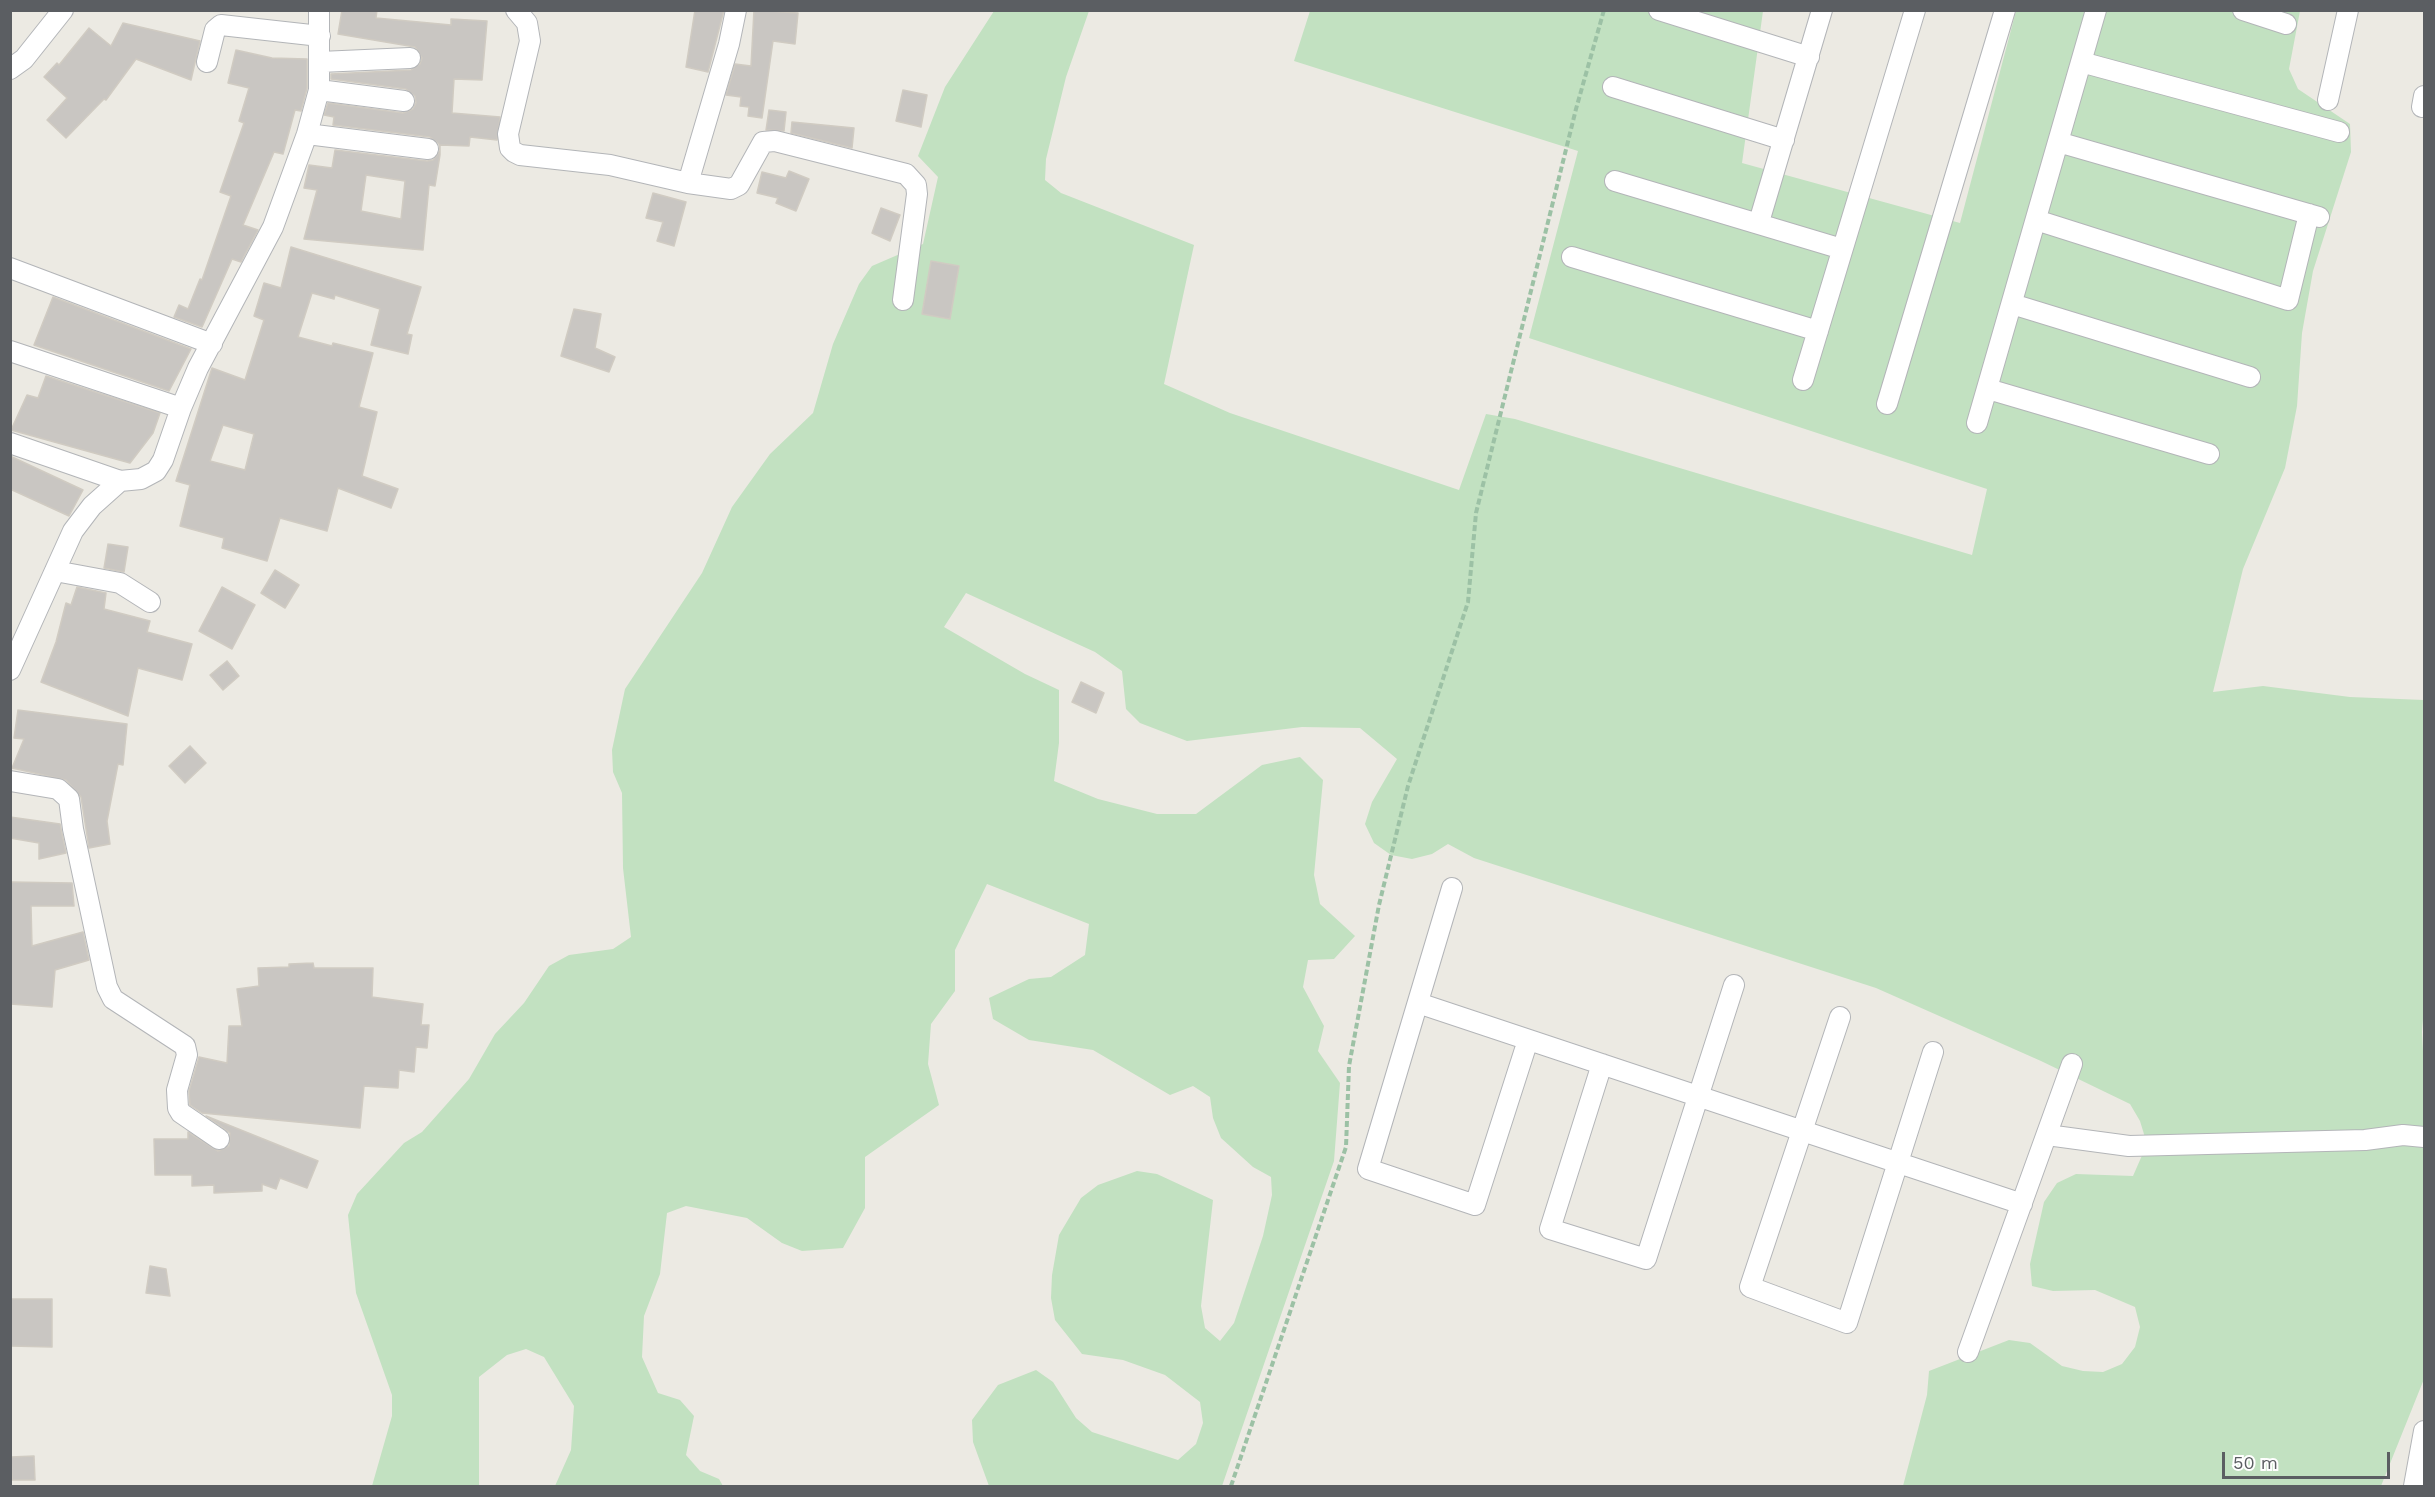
<!DOCTYPE html>
<html>
<head>
<meta charset="utf-8">
<style>
	body { margin:0 }
	#map { position:relative; width:2435px; height:1497px; overflow:hidden; background:#eceae3; font-family:"Work Sans",sans-serif }
	canvas { display:block }
	.frame { position:absolute; inset:0; border:12px solid #5b5e62; pointer-events:none }
	.scale { position:absolute; left:2222px; top:1452px; width:168px; height:27px; box-sizing:border-box; border:3px solid #5b5e62; border-top:0; padding-left:8px; font-size:18px; line-height:21px; white-space:nowrap; color:#5b5e62; -webkit-text-stroke:4px #fff; paint-order:stroke }
</style>
</head>
<body>
<div id="map">
<canvas width="2435" height="1497"></canvas>
<div class="frame"></div>
<div class="scale">50 m</div>
</div>
<script>
const g = document.querySelector('canvas').getContext('2d');
g.lineJoin = 'round';
function fill(path, color) { g.fillStyle = color; g.fill(path, 'evenodd'); }
const shape = rows => new Path2D(rows.map(r => 'M' + r).join(''));
function stroke(path, color, width, dash) { g.strokeStyle = color; g.lineWidth = width; g.lineCap = dash ? 'butt' : 'round'; g.setLineDash(dash || []); g.stroke(path); }
fill(shape([
	[994,11,1089,11,1066,77,1046,159,1045,180,1061,193,1194,245,1164,384,1230,413,1459,490,1486,414,1515,419,1972,555,1987,489,1529,338,1578,151,1294,61,1310,11,1763,11,1742,163,1960,223,2016,11,2300,11,2289,69,2298,89,2350,124,2351,152,2313,271,2302,333,2297,406,2285,468,2243,569,2213,692,2263,686,2350,697,2424,700,2424,1006,2422,1032,2424,1070,2424,1379,2381,1486,1903,1486,1927,1395,1929,1371,2009,1340,2030,1343,2062,1366,2083,1371,2103,1372,2122,1364,2135,1347,2140,1327,2135,1307,2095,1290,2053,1291,2032,1286,2030,1264,2044,1202,2057,1183,2076,1174,2133,1176,2147,1144,2140,1121,2130,1104,2041,1061,1876,988,1474,858,1448,844,1432,854,1412,859,1391,855,1374,843,1365,824,1372,802,1397,759,1360,728,1302,727,1187,741,1140,723,1126,709,1122,671,1095,652,966,593,944,627,1025,674,1059,690,1059,743,1054,781,1098,799,1157,814,1196,814,1262,765,1300,757,1323,780,1314,875,1320,904,1355,936,1334,959,1308,960,1303,987,1324,1026,1318,1051,1340,1083,1334,1161,1222,1486,989,1486,973,1442,972,1420,998,1385,1036,1370,1053,1382,1076,1418,1092,1432,1178,1460,1196,1444,1203,1423,1200,1402,1165,1375,1123,1360,1082,1354,1055,1320,1051,1298,1052,1275,1059,1235,1081,1198,1098,1185,1137,1171,1157,1174,1213,1200,1201,1306,1205,1328,1220,1341,1234,1323,1263,1236,1272,1195,1271,1177,1253,1167,1221,1138,1213,1118,1210,1097,1193,1086,1170,1095,1093,1050,1029,1040,993,1019,989,998,1029,979,1051,977,1085,955,1089,924,987,884,955,950,955,991,931,1024,928,1064,939,1105,865,1157,865,1208,843,1248,802,1251,782,1243,747,1218,686,1206,667,1213,660,1274,644,1316,642,1357,658,1393,680,1400,694,1416,686,1455,700,1471,719,1479,723,1486,555,1486,571,1450,574,1406,544,1357,526,1349,507,1355,479,1377,479,1486,372,1486,392,1416,392,1395,356,1293,348,1215,357,1194,404,1143,422,1132,469,1079,495,1034,524,1003,549,966,569,955,613,949,631,937,623,868,622,793,613,772,612,750,625,689,702,573,732,507,770,454,813,413,833,344,859,284,872,266,923,244,938,177,918,156,945,87]
]), '#c2e1c1');
const building = shape([
	[342,10,377,10,376,18,451,25,451,19,487,21,482,80,454,79,452,113,500,117,497,140,470,137,469,146,440,145,440,155,435,186,429,185,423,250,304,239,317,190,304,188,309,165,332,168,335,150,427,161,433,160,440,151,439,144,430,137,333,125,334,117,324,115,328,103,403,113,413,109,416,103,415,96,406,89,331,79,331,74,411,70,420,64,422,58,415,47,338,34,342,10],
	[366,175,405,181,401,219,361,211,366,175],
	[695,10,724,10,708,72,686,67,695,10],
	[754,10,798,13,795,44,773,41,762,118,748,116,749,107,740,106,741,97,726,95,735,64,751,66,754,10],
	[123,23,200,41,191,80,136,59,106,100,104,99,66,138,47,120,67,98,44,77,57,63,59,65,89,28,111,46,123,23],
	[236,50,272,58,307,59,307,88,301,111,295,110,283,154,274,152,243,225,258,230,241,262,232,259,202,327,174,317,179,305,188,309,200,279,202,280,231,196,220,192,244,123,239,121,249,88,228,83,236,50],
	[903,90,927,95,921,127,896,121,903,90],
	[769,110,786,112,784,131,766,130,769,110],
	[792,122,854,128,852,148,791,133,792,122],
	[789,171,809,179,796,211,776,203,778,198,757,193,762,172,786,178,789,171],
	[653,193,686,202,674,246,657,241,663,222,646,218,653,193],
	[881,208,900,215,890,241,872,233,881,208],
	[291,247,421,287,407,334,412,335,408,354,371,345,380,309,335,295,334,299,312,293,298,337,332,346,333,343,373,353,359,407,377,412,362,476,398,489,391,508,338,488,327,531,280,518,267,561,222,548,224,538,180,526,190,485,176,481,212,368,245,380,264,320,254,316,264,283,281,288,291,247],
	[223,425,254,434,245,470,210,461,223,425],
	[931,261,959,266,950,319,922,314,931,261],
	[53,297,191,349,169,391,34,345,53,297],
	[574,309,601,314,595,348,615,357,609,372,561,356,574,309],
	[46,376,160,413,153,433,130,463,11,430,27,395,38,398,46,376],
	[10,456,83,490,69,516,10,489,10,456],
	[108,544,128,547,124,572,104,568,108,544],
	[275,570,299,585,285,608,261,593,275,570],
	[77,587,106,593,104,609,150,621,147,632,192,644,182,680,138,668,128,716,41,682,56,642,66,603,71,605,77,587],
	[222,587,255,605,232,649,199,631,222,587],
	[227,661,239,676,223,690,210,675,227,661],
	[1081,682,1104,693,1096,713,1072,702,1081,682],
	[18,710,127,724,123,765,118,764,107,821,110,844,89,848,81,797,66,780,12,768,24,739,14,738,18,710],
	[190,746,206,763,185,783,169,766,190,746],
	[10,817,60,824,66,853,39,859,39,843,10,838,10,817],
	[10,882,72,883,74,906,31,906,32,946,83,932,89,960,55,970,52,1007,10,1004,10,882],
	[313,963,314,968,373,968,372,997,423,1004,421,1025,429,1025,427,1048,416,1047,414,1072,399,1070,398,1088,364,1086,360,1128,202,1113,190,1105,189,1091,199,1057,227,1063,229,1026,242,1026,237,989,259,986,258,968,289,967,289,964,313,963],
	[206,1116,318,1161,307,1188,280,1178,276,1189,262,1184,262,1191,214,1193,214,1185,192,1186,192,1175,155,1175,154,1139,188,1139,188,1132,218,1151,229,1146,230,1133,206,1116],
	[150,1266,166,1269,170,1296,146,1293,150,1266],
	[10,1299,52,1299,52,1347,10,1346,10,1299],
	[34,1456,35,1480,12,1480,11,1457,34,1456]
]);
fill(building, '#c9c6c2');
stroke(building, '#d0cbc2', 1.5);
const minor = shape([
	[516,10,527,23,530,41,508,134,510,148,514,152,520,155,610,165,688,183,731,189,739,185,763,142,775,141,906,174,916,185,917,194,903,300],
	[1659,10,1809,57],
	[2243,10,2286,24],
	[207,62,215,30,221,25,320,36],
	[320,62,410,58],
	[2081,62,2339,132],
	[10,69,24,59,63,10],
	[1613,87,1784,140],
	[319,90,404,101],
	[2328,100,2348,10],
	[2422,107,2424,96],
	[307,134,428,149],
	[2058,142,2319,217],
	[1615,181,1842,249],
	[688,183,729,44,736,10],
	[2036,220,2288,300,2309,214],
	[1759,222,1822,10],
	[1572,257,1818,331],
	[10,268,212,344],
	[2012,304,2250,377],
	[10,351,181,408],
	[1803,380,1915,10],
	[1988,389,2209,454],
	[1887,404,2005,10],
	[1977,423,2096,10],
	[10,443,120,481],
	[55,571,120,583,150,602],
	[10,670,73,531,92,506,120,481,141,479,156,471,163,460,181,408,198,368,273,227,307,134,319,90,319,10],
	[10,781,58,789,69,799,73,829,107,987,113,999,185,1046,187,1055,177,1090,178,1108,181,1113,219,1139],
	[1452,888,1368,1169,1475,1205,1528,1040],
	[1418,1003,2022,1204],
	[1840,1017,1750,1287,1847,1323,1933,1052],
	[1602,1064,1550,1229,1646,1259,1734,985],
	[2047,1135,2129,1146,2365,1140,2403,1135,2424,1137],
	[1968,1352,2072,1064],
	[2414,1486,2424,1431]
]);
stroke(minor, '#b3b5b8', 22);
stroke(shape([
	[1231,1486,1346,1147,1349,1066,1379,905,1408,786,1468,602,1476,513,1576,109,1604,10]
]), '#9cc1a5', 4, [6, 3]);
stroke(minor, '#fff', 20);
</script>
</body>
</html>
